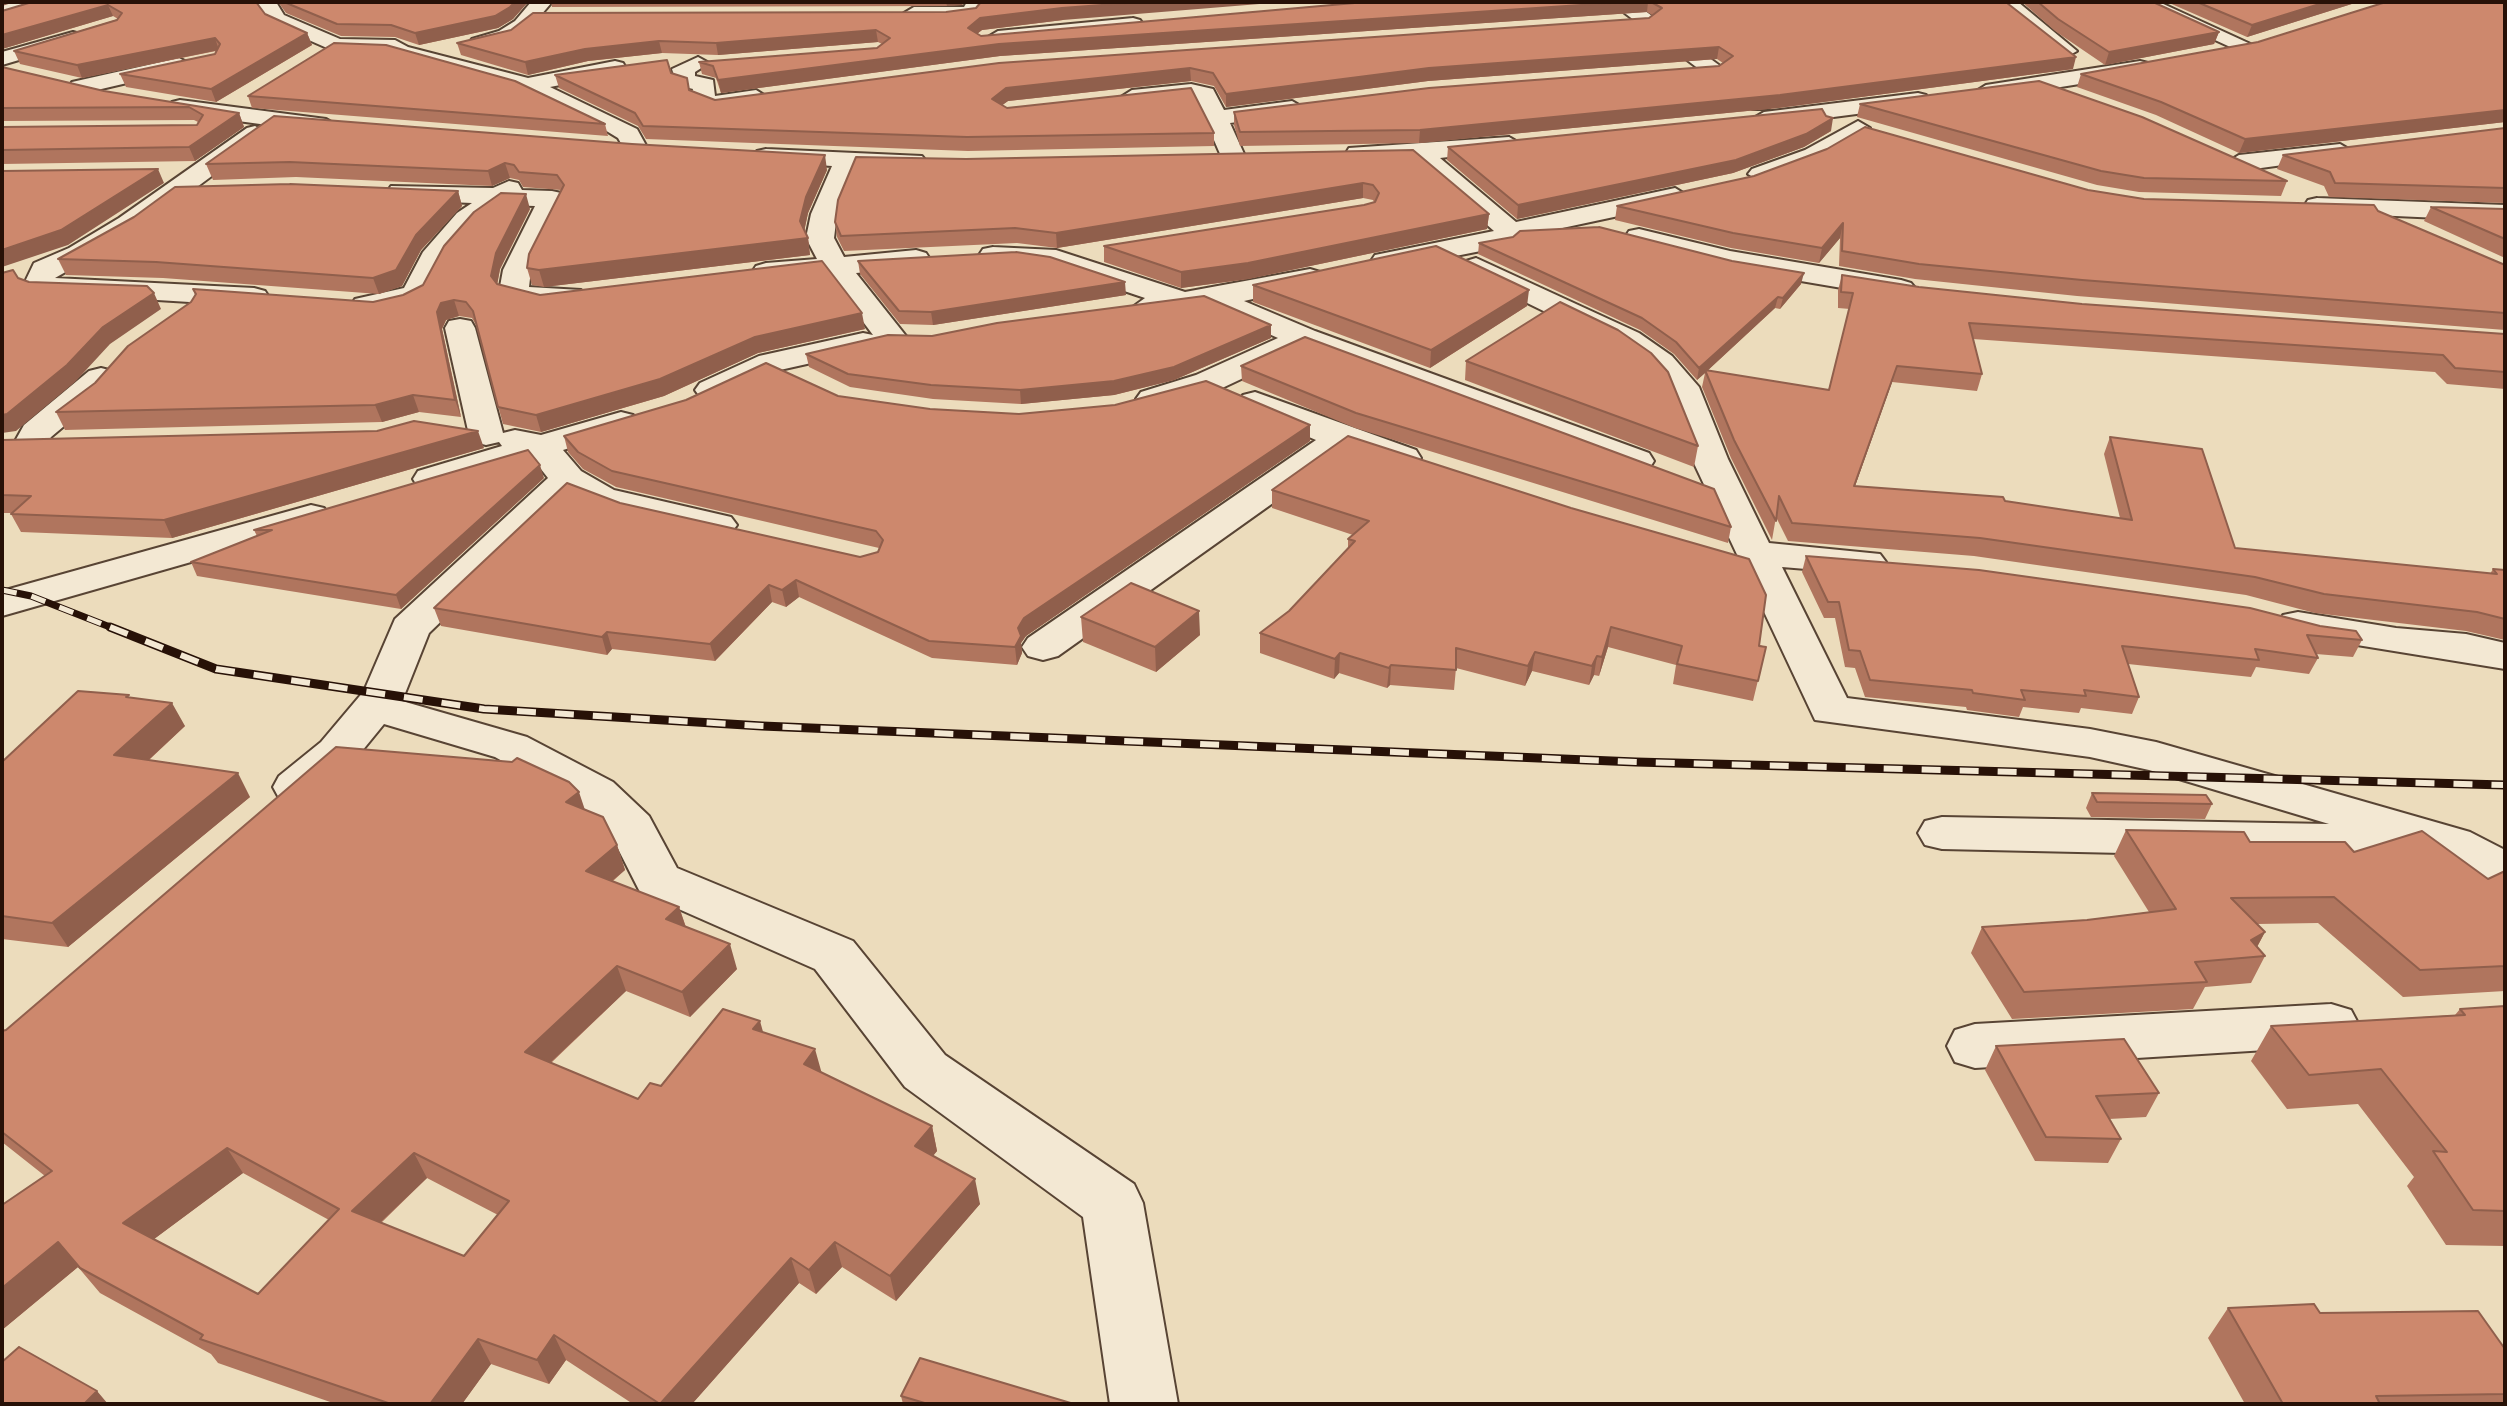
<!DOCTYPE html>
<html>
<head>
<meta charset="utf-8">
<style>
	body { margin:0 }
	#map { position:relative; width:2507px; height:1406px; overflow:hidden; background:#ecdcbc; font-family:"EB Garamond",serif }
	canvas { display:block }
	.frame { position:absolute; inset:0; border:4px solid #271107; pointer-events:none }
</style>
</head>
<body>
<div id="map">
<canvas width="2507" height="1406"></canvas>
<div class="frame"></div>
</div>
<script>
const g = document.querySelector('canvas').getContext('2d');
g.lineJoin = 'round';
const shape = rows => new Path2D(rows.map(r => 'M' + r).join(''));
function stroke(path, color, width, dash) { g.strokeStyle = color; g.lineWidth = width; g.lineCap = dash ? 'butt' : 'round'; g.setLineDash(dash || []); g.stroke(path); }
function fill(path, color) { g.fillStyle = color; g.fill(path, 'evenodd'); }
const minor = shape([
	[2,2,18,2,32,10,22,16,15,14,2,10,2,2],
	[256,2,276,2,284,15,340,39,395,40,408,47,528,78,615,61,623,63,626,68,623,73,550,87,637,129,648,149,645,154,627,154,618,138,595,124,519,90,390,53,353,54,327,48,270,23,256,2],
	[531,2,552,2,529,29,513,39,479,49,472,47,469,43,472,39,499,31,515,21,531,2],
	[967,2,987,2,977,17,970,19,914,19,904,13,914,7,964,7,967,2],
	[1610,2,1633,2,1772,104,1768,109,1752,109,1610,2],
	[1996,2,2018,2,2077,51,2066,57,2059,55,1996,2],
	[2132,2,2159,2,2257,47,2246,53,2239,51,2132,2],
	[1133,18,1140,20,1143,24,1140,28,998,43,988,37,998,31,1133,18],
	[73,32,80,34,83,38,80,42,2,65,2,52,73,32],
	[698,57,709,63,695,72,695,76,713,80,715,96,756,90,767,97,764,102,717,110,699,106,691,96,693,89,677,85,672,69,698,57],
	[179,58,190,64,187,69,80,94,69,87,72,82,179,58],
	[2140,61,2148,63,2151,68,2148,73,1986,99,1975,92,1986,85,2140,61],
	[1191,84,1213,89,1224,110,1292,101,1304,108,1292,115,1230,123,1245,156,1233,163,1221,156,1196,99,1132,104,1121,97,1132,90,1191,84],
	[1918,93,1926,95,1929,100,1926,105,1764,126,1752,119,1764,112,1918,93],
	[180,100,326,119,338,126,326,133,172,112,168,107,172,102,180,100],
	[1858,121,1870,128,1866,133,1823,160,1761,182,1748,174,1752,169,1805,150,1858,121],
	[255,126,267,133,263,138,139,230,55,278,254,288,265,291,269,297,265,303,254,306,28,292,23,286,34,263,69,248,119,218,247,128,255,126],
	[1509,137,1521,144,1518,149,1440,158,1516,222,1675,188,1688,196,1684,202,1553,230,1549,236,1518,239,1501,247,1385,270,1375,267,1371,261,1375,255,1494,231,1413,160,1358,160,1346,153,1349,148,1509,137],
	[2340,144,2352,151,2349,156,2239,171,2226,163,2239,155,2340,144],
	[766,149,922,156,926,161,922,166,913,169,857,167,837,214,834,238,844,257,916,250,926,253,930,259,926,265,916,268,856,273,906,336,901,343,890,345,879,342,874,349,780,370,712,400,700,397,695,390,700,383,759,356,863,333,873,335,828,275,766,281,756,278,752,272,756,266,766,263,817,259,806,238,811,214,832,166,757,161,754,156,757,151,766,149],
	[509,181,518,183,522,190,552,191,561,193,565,199,531,270,529,287,581,290,585,296,581,302,544,308,504,298,499,292,503,270,535,206,504,205,477,225,446,260,426,300,397,311,355,311,351,305,355,299,404,288,423,252,457,213,472,203,400,200,391,198,387,192,391,186,493,188,509,181],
	[2317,198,2505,205,2505,221,2308,212,2304,206,2308,200,2317,198],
	[1639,229,1730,251,1901,280,1911,283,1916,289,1911,295,1901,298,1730,269,1629,243,1625,237,1629,231,1639,229],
	[993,247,1056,250,1185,292,1310,269,1320,272,1325,278,1320,284,1244,301,1315,331,1649,453,1654,461,1649,469,1636,472,1623,469,1305,349,1220,389,1153,409,1141,406,1136,399,1141,392,1196,375,1278,338,1206,306,1149,315,1138,312,1134,306,1145,298,1053,267,983,261,979,255,983,249,993,247],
	[1476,258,1639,333,1672,356,1699,387,1728,459,1769,543,1880,554,1886,562,1880,570,1866,574,1782,567,1847,698,2090,729,2156,742,2470,832,2505,850,2505,889,2415,850,2395,859,1942,849,1925,845,1918,833,1925,821,1942,817,2329,824,2149,770,2090,757,1815,720,1692,459,1667,390,1650,370,1617,347,1466,273,1462,267,1466,261,1476,258],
	[460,319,471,321,475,328,503,433,515,430,541,435,621,412,633,415,638,422,633,429,563,450,581,471,614,490,731,517,737,525,731,533,718,536,589,506,571,496,429,633,402,701,527,737,613,782,649,816,677,868,853,941,945,1055,1134,1184,1143,1203,1178,1404,1110,1404,1083,1217,905,1087,815,969,640,892,612,837,579,804,495,757,384,724,353,762,313,798,296,802,279,798,273,787,279,776,321,742,364,691,395,619,548,478,533,459,431,490,418,487,413,479,418,471,502,446,499,442,486,445,474,442,469,435,445,328,449,321,460,319],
	[101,368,113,371,117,378,113,385,51,437,43,450,31,453,19,450,14,443,24,425,89,371,101,368],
	[1255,392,1416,450,1421,458,1416,466,1403,469,1346,451,1058,656,1043,660,1028,656,1022,647,1028,638,1316,440,1243,409,1238,402,1243,395,1255,392],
	[311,505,324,508,330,516,324,524,2,616,2,591,311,505],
	[2298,612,2396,628,2466,634,2505,643,2505,669,2283,633,2277,624,2283,615,2298,612],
	[2331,1004,2351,1010,2359,1025,2351,1040,2331,1046,1975,1068,1955,1062,1947,1046,1955,1030,1975,1024,2331,1004]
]);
stroke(minor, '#584434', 4);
fill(minor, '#f3e8d3');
const railFar1 = shape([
	[2,590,31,596,115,629]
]);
const rail = shape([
	[110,627,216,669,484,709,762,726,1636,762,2505,785]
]);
stroke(railFar1, '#271107', 7);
stroke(rail, '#271107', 9);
stroke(railFar1, '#f3e8d3', 5, [15]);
stroke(rail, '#f3e8d3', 6, [19]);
fill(shape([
	[32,2,256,2,265,14,307,33,312,45,216,102,126,87,120,74,215,54,216,51,82,78,20,64,14,51,118,19,113,16,2,49,2,11],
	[278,2,528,2,513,19,498,28,419,45,395,37,341,36,286,13],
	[551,2,965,2,962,5,947,6,552,7],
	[1366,2,1938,2,2073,69,1778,108,1419,143,1240,146,1234,125,1234,112,1719,66,1723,63,1717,59,1428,81,1226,107,1214,86,1191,81,1008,101,1002,105,1007,108,1214,133,1214,146,968,151,646,139,638,126,559,88,555,75,671,73,689,90,715,100,1649,18,1652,15,1647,12,1000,56,721,93,716,78,702,74,699,62,877,48,882,44,878,42,718,55,662,53,588,61,528,75,461,55,457,43,946,12,976,8,1063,20,982,30,977,34,981,36],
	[2022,2,2153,2,2219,32,2214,44,2105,65,2055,31],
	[2167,2,2358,2,2247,37],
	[2505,2,2505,122,2239,153,2156,115,2077,87,2081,74,2258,42],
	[2,67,104,91,239,113,244,127,195,161,2,164,2,127,197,125,198,122,194,120,2,121],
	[248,96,605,124,608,136,252,108],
	[1860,104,2287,181,2281,196,2139,192,2097,185,1857,117],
	[274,116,827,170,808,213,804,231,808,238,810,255,544,287,532,285,527,268,561,190,523,187,519,180,510,178,492,186,296,177,213,180,206,164],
	[2505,128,2505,203,2329,197,2324,186,2277,169,2283,155],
	[1831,131,1804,147,1733,173,1517,219,1447,160,1448,147],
	[1413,150,1489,214,1487,229,1248,279,1181,288,1104,262,1104,246,1364,205,1374,202,1373,200,1363,198,1057,248,1017,243,844,251,837,237,835,222,966,159],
	[2088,190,2144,199,2378,211,2505,265,2505,330,2077,296,1915,279,1839,266,1840,238,1819,263,1731,248,1615,220,1617,206],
	[458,191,462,206,421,250,402,286,379,294,163,278,66,275,58,259],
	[2431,207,2505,209,2505,258,2424,221],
	[530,209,500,269,497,284,540,295,865,329,758,353,664,396,541,432,503,424,476,325,472,318,459,316,446,320,442,329,461,417,419,412,382,422,65,430,56,412,95,383,191,302,195,295,193,289,373,302,403,295,423,285],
	[1479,243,1801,284,1780,309,1775,308,1707,371,1829,390,1850,309,1838,308,1838,290,1842,275,1919,287,2082,304,2505,334,2505,389,2447,384,2435,372,1973,339,1982,374,1977,391,1892,382,1855,486,2005,501,2120,518,2104,454,2110,437,2235,548,2490,574,2493,569,2505,570,2505,640,2466,631,2315,613,2246,595,1974,556,1788,541,1776,517,1772,540,1731,458,1702,387,1705,373,1697,380,1674,354,1640,330,1478,254],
	[858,261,1126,295,933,325,900,324,860,274],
	[1253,285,1527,306,1430,368,1253,302],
	[1271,325,1271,338,1174,380,1114,395,1021,404,933,399,850,387,809,367,806,354,932,336],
	[1466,361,1698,446,1694,467,1465,380],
	[1241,366,1731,527,1728,543,1355,428,1242,381],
	[838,396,930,409,1019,414,1310,425,1310,441,1026,636,1021,643,1022,653,1017,665,932,658,799,597,786,607,772,602,715,661,612,649,607,655,441,626,434,608,620,503,860,557,878,552,879,548,616,487,583,469,568,452,564,436],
	[2,440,484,448,172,538,21,532,11,514,12,513,2,513],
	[544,478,401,609,197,576,191,562,257,536,254,530],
	[1272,490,1766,647,1753,701,1673,684,1676,665,1608,647,1599,676,1594,675,1589,685,1532,671,1525,686,1456,668,1454,690,1390,685,1387,688,1339,673,1334,679,1260,653,1260,633,1289,611,1348,549,1348,539,1353,535,1272,508],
	[1806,556,2362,640,2353,657,2316,654,2318,658,2309,674,2256,667,2251,677,2128,664,2139,697,2132,714,2081,708,2079,713,2023,707,2019,717,1967,710,1966,707,1865,697,1855,668,1845,667,1835,618,1824,618,1802,572],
	[1081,617,1200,635,1156,672,1083,642],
	[130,698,185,726,149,760,250,797,68,947,2,939,2,761],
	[2092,793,2212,804,2205,819,2091,817,2086,808],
	[585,810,617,845,625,870,613,881,679,907,686,927,737,969,690,1017,626,991,551,1063,638,1099,763,1032,821,1072,932,1126,937,1151,933,1156,980,1204,896,1301,842,1267,816,1294,799,1283,692,1404,633,1404,566,1360,549,1384,491,1364,462,1404,336,1404,218,1363,211,1354,100,1293,78,1267,2,1330,45,1176,2,1142,2,1031],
	[243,1173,329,1220,258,1294,154,1239],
	[427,1178,498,1215,464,1256,381,1223],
	[2126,830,2354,852,2488,879,2505,871,2505,992,2505,991,2403,997,2318,923,2257,924,2265,932,2257,947,2265,956,2251,983,2205,987,2193,1009,2012,1019,1971,953,1982,927,2087,920,2149,912,2114,856],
	[2505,1006,2505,1246,2446,1245,2407,1186,2414,1177,2358,1104,2287,1109,2251,1061,2271,1026,2455,1015,2460,1009],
	[1996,1046,2159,1093,2146,1117,2109,1119,2121,1139,2108,1163,2035,1161,1985,1070],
	[2228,1308,2320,1313,2505,1349,2505,1404,2245,1404,2208,1338],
	[901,1396,1074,1404,903,1404]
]), '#b0755e');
fill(shape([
	[2,2,15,2,2,6],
	[515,2,528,2,513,19,498,28,419,45,415,33],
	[946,2,965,2,962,5,947,6],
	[1142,2,1284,2,1063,20,982,30,969,40,968,28,980,18,1062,8],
	[1626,2,1648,2,1647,12,1000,56,721,93,718,80,999,44],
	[2326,2,2358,2,2247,37,2252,25],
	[108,5,113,16,2,49,2,35],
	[876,30,878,42,718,55,716,43],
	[2219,32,2214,44,2105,65,2109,52],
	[307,33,312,45,216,102,211,89],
	[215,38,219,50,82,78,77,65],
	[659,41,662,53,588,61,528,75,525,62,585,49],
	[1719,47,1717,59,1428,81,1226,107,1226,94,1429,68],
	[2076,57,2073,69,1778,108,1419,143,1420,130],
	[1190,68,1191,81,1008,101,993,112,992,99,1006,88],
	[2505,110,2505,122,2239,153,2245,139],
	[239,113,244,127,195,161,189,147],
	[1833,118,1831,131,1804,147,1733,173,1517,219,1518,205],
	[825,155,827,170,808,213,803,237,800,221,806,197],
	[505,163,510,178,492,186,488,171],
	[158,169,164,183,68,245,2,267,2,250],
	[1363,183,1363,198,1057,248,1056,233],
	[458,191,462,206,421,250,402,286,379,294,373,278],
	[526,194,530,209,500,269,496,291,491,276,496,253],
	[1489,214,1487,229,1248,279,1181,288,1181,272],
	[1843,223,1840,238,1819,263,1822,248],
	[808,238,810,255,544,287,539,270],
	[1804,273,1801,284,1780,309,1783,298],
	[1125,282,1126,295,933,325,931,312],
	[1529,290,1527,306,1430,368,1431,350],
	[154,293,161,309,110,344,75,382,16,431,2,433,2,415,103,327],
	[1778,297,1775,308,1706,372,1705,370,1705,373,1697,380,1699,368],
	[454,300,459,316,446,320,442,329,461,417,455,400,437,312,441,303],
	[862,313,865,329,758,353,664,396,541,432,536,415,755,337],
	[1271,325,1271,338,1174,380,1114,395,1021,404,1020,390],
	[1897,366,1892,382,1849,503,1854,486],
	[413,395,419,412,382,422,375,405],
	[1310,425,1310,441,1026,636,1021,643,1022,653,1017,665,1015,647,1018,628,1024,618],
	[478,431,484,448,172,538,164,520],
	[540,465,544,478,401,609,396,595],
	[796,580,799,597,786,607,782,590],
	[769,585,772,602,715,661,710,644],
	[1199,611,1200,635,1156,672,1155,647],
	[1611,627,1608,647,1599,676,1602,657],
	[607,632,612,649,607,655,602,637],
	[1535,652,1532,671,1525,686,1528,666],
	[1340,653,1339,673,1334,679,1335,659],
	[1597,656,1594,675,1589,685,1592,666],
	[1391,665,1390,685,1387,688,1389,668],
	[172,703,185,726,128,779,114,755],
	[238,773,250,797,68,947,52,923],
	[579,792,587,816,566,802],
	[617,845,625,870,595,895,586,871],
	[679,907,687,931,666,919],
	[2265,932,2251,958,2251,940],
	[730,944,737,969,690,1017,682,992],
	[617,966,626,991,535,1077,525,1052],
	[760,1021,767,1046,753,1029],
	[815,1049,822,1074,804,1064],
	[932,1126,937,1151,920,1171,915,1146],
	[227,1148,243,1173,142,1248,123,1223],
	[414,1153,427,1178,366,1236,352,1211],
	[975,1179,980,1204,896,1301,890,1276],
	[58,1242,78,1267,2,1330,2,1288],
	[835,1242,842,1267,816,1294,809,1270],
	[791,1258,799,1283,692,1404,660,1404],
	[554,1335,566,1360,549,1384,537,1360],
	[478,1339,491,1364,462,1404,430,1404],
	[97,1391,108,1404,84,1404]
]), '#905f4c');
const building = shape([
	[32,2,256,2,265,14,307,33,211,89,120,74,215,54,220,44,215,38,77,65,14,51,117,20,122,13,108,5,2,35,2,11,32,2],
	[284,2,515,2,510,7,495,16,415,33,391,25,337,24,284,2],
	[981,2,1142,2,1062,8,980,18,968,28,981,36,1366,2,1626,2,999,44,718,80,713,66,699,62,877,48,890,38,876,30,716,43,659,41,585,49,525,62,457,43,511,30,533,13,946,12,976,8,981,2],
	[1651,2,1938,2,2007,3,2076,57,1780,95,1420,130,1240,132,1234,112,1429,88,1719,66,1733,56,1719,47,1429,68,1226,94,1213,73,1190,68,1006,88,992,99,1007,108,1191,88,1214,133,967,137,643,126,635,113,555,75,667,60,671,73,687,78,689,90,715,100,999,63,1649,18,1662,8,1651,2],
	[2038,2,2153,2,2219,32,2109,52,2058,19,2038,2],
	[2197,2,2326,2,2252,25,2197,2],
	[2386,2,2505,2,2505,110,2245,139,2161,102,2081,74,2258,42,2386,2],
	[334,43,386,45,515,81,605,124,248,96,334,43],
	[2,67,104,91,239,113,189,147,2,150,2,127,197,125,203,115,189,107,2,108,2,67],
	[2039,81,2142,117,2287,181,2144,178,2101,171,1860,104,2039,81],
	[1822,109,1826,116,1833,118,1806,134,1736,160,1518,205,1448,147,1822,109],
	[274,116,632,144,825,155,806,197,800,221,808,238,539,270,527,268,529,254,564,185,557,175,519,172,514,165,505,163,488,171,290,162,206,164,274,116],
	[1865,127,2088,190,2144,199,2374,205,2378,211,2505,265,2505,313,2082,280,1919,264,1842,251,1843,223,1822,248,1733,233,1617,206,1754,176,1827,149,1865,127],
	[2505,128,2505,188,2335,183,2330,172,2283,155,2505,128],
	[1413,150,1489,214,1248,263,1181,272,1104,246,1364,205,1375,202,1379,193,1373,185,1363,183,1056,233,1015,228,841,236,835,222,838,200,856,157,966,159,1413,150],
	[158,169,61,230,2,250,2,171,158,169],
	[290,184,458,191,416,235,396,270,373,278,156,262,58,259,134,217,175,187,290,184],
	[501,193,526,194,496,253,491,276,497,284,540,295,822,261,862,313,755,337,660,379,536,415,498,407,473,311,466,302,454,300,441,303,437,312,455,400,413,395,375,405,56,412,95,383,128,346,191,302,196,294,193,289,373,302,403,295,423,285,444,246,474,212,501,193],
	[2431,207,2505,209,2505,239,2431,207],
	[1599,227,1732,261,1804,273,1783,298,1778,297,1699,368,1676,342,1642,318,1479,243,1513,237,1520,231,1599,227],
	[1436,246,1529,290,1431,350,1253,285,1436,246],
	[1016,252,1050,257,1125,282,931,312,899,311,858,261,1016,252],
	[13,270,18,278,29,282,147,286,154,293,103,327,67,365,7,414,2,415,2,273,13,270],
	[1842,275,1919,287,2082,304,2505,334,2505,372,2455,368,2443,355,1969,323,1982,374,1897,366,1854,486,2003,497,2005,501,2132,520,2110,437,2202,449,2235,548,2497,574,2493,569,2505,570,2505,619,2477,612,2324,594,2255,577,1980,538,1792,523,1779,496,1776,521,1734,440,1705,370,1829,390,1853,293,1841,292,1842,275],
	[1204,296,1271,325,1174,367,1114,381,1020,390,931,385,848,374,806,354,888,335,932,336,997,323,1204,296],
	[1560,302,1618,330,1651,353,1668,372,1698,446,1466,361,1560,302],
	[1305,337,1714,489,1731,527,1356,413,1241,366,1305,337],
	[766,363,838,396,930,409,1019,414,1115,405,1206,381,1310,425,1024,618,1018,628,1021,636,1015,647,929,641,796,580,782,590,769,585,710,644,607,632,602,637,434,608,567,483,620,503,860,557,878,552,883,540,876,531,612,471,578,452,564,436,686,400,766,363],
	[414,421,478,431,164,520,11,514,31,496,2,495,2,440,377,431,414,421],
	[1348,436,1571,508,1749,559,1766,595,1759,646,1766,647,1758,681,1677,664,1682,646,1611,627,1602,657,1597,656,1592,666,1535,652,1528,666,1456,648,1456,670,1391,665,1389,668,1340,653,1335,659,1260,633,1289,611,1355,541,1348,539,1369,521,1272,490,1348,436],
	[528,450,540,465,396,595,191,562,272,530,254,530,528,450],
	[1806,556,1979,570,2250,608,2320,626,2356,631,2362,640,2307,635,2318,658,2255,649,2259,660,2122,646,2139,697,2084,690,2086,696,2021,690,2025,700,1973,693,1972,690,1870,680,1860,651,1849,650,1839,602,1828,602,1806,556],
	[1131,583,1199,611,1155,647,1081,617,1131,583],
	[78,691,129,695,126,697,172,703,114,755,238,773,52,923,2,916,2,761,3,761,78,691],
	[336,747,512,762,517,758,569,782,579,792,566,802,603,817,617,845,586,871,679,907,666,919,730,944,682,992,617,966,525,1052,638,1099,650,1083,661,1086,723,1009,760,1021,753,1029,815,1049,804,1064,932,1126,915,1146,975,1179,890,1276,835,1242,809,1270,791,1258,660,1404,554,1335,537,1360,478,1339,430,1404,391,1404,200,1339,203,1335,80,1268,58,1242,2,1288,2,1205,52,1171,2,1132,2,1031,6,1030,336,747],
	[227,1148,339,1209,258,1294,123,1223,227,1148],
	[414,1153,509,1201,464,1256,352,1211,414,1153],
	[2092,793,2206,795,2212,804,2097,802,2092,793],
	[2126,830,2244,832,2250,842,2345,842,2354,852,2422,831,2488,879,2505,871,2505,966,2420,970,2334,897,2231,898,2265,932,2251,940,2265,956,2195,962,2207,982,2024,992,1982,927,2087,920,2176,909,2126,830],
	[2505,1006,2505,1211,2473,1210,2433,1151,2447,1152,2381,1069,2309,1075,2271,1026,2465,1015,2460,1009,2505,1006],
	[2124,1039,2159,1093,2096,1096,2121,1139,2046,1137,1996,1046,2124,1039],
	[2314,1304,2320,1313,2478,1311,2505,1349,2505,1394,2376,1396,2380,1404,2283,1404,2228,1308,2314,1304],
	[19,1347,97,1391,84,1404,2,1404,2,1362,19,1347],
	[920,1358,1074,1404,928,1404,901,1396,920,1358]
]);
fill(building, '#cd886d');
stroke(building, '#905f4c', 2);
</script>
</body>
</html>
